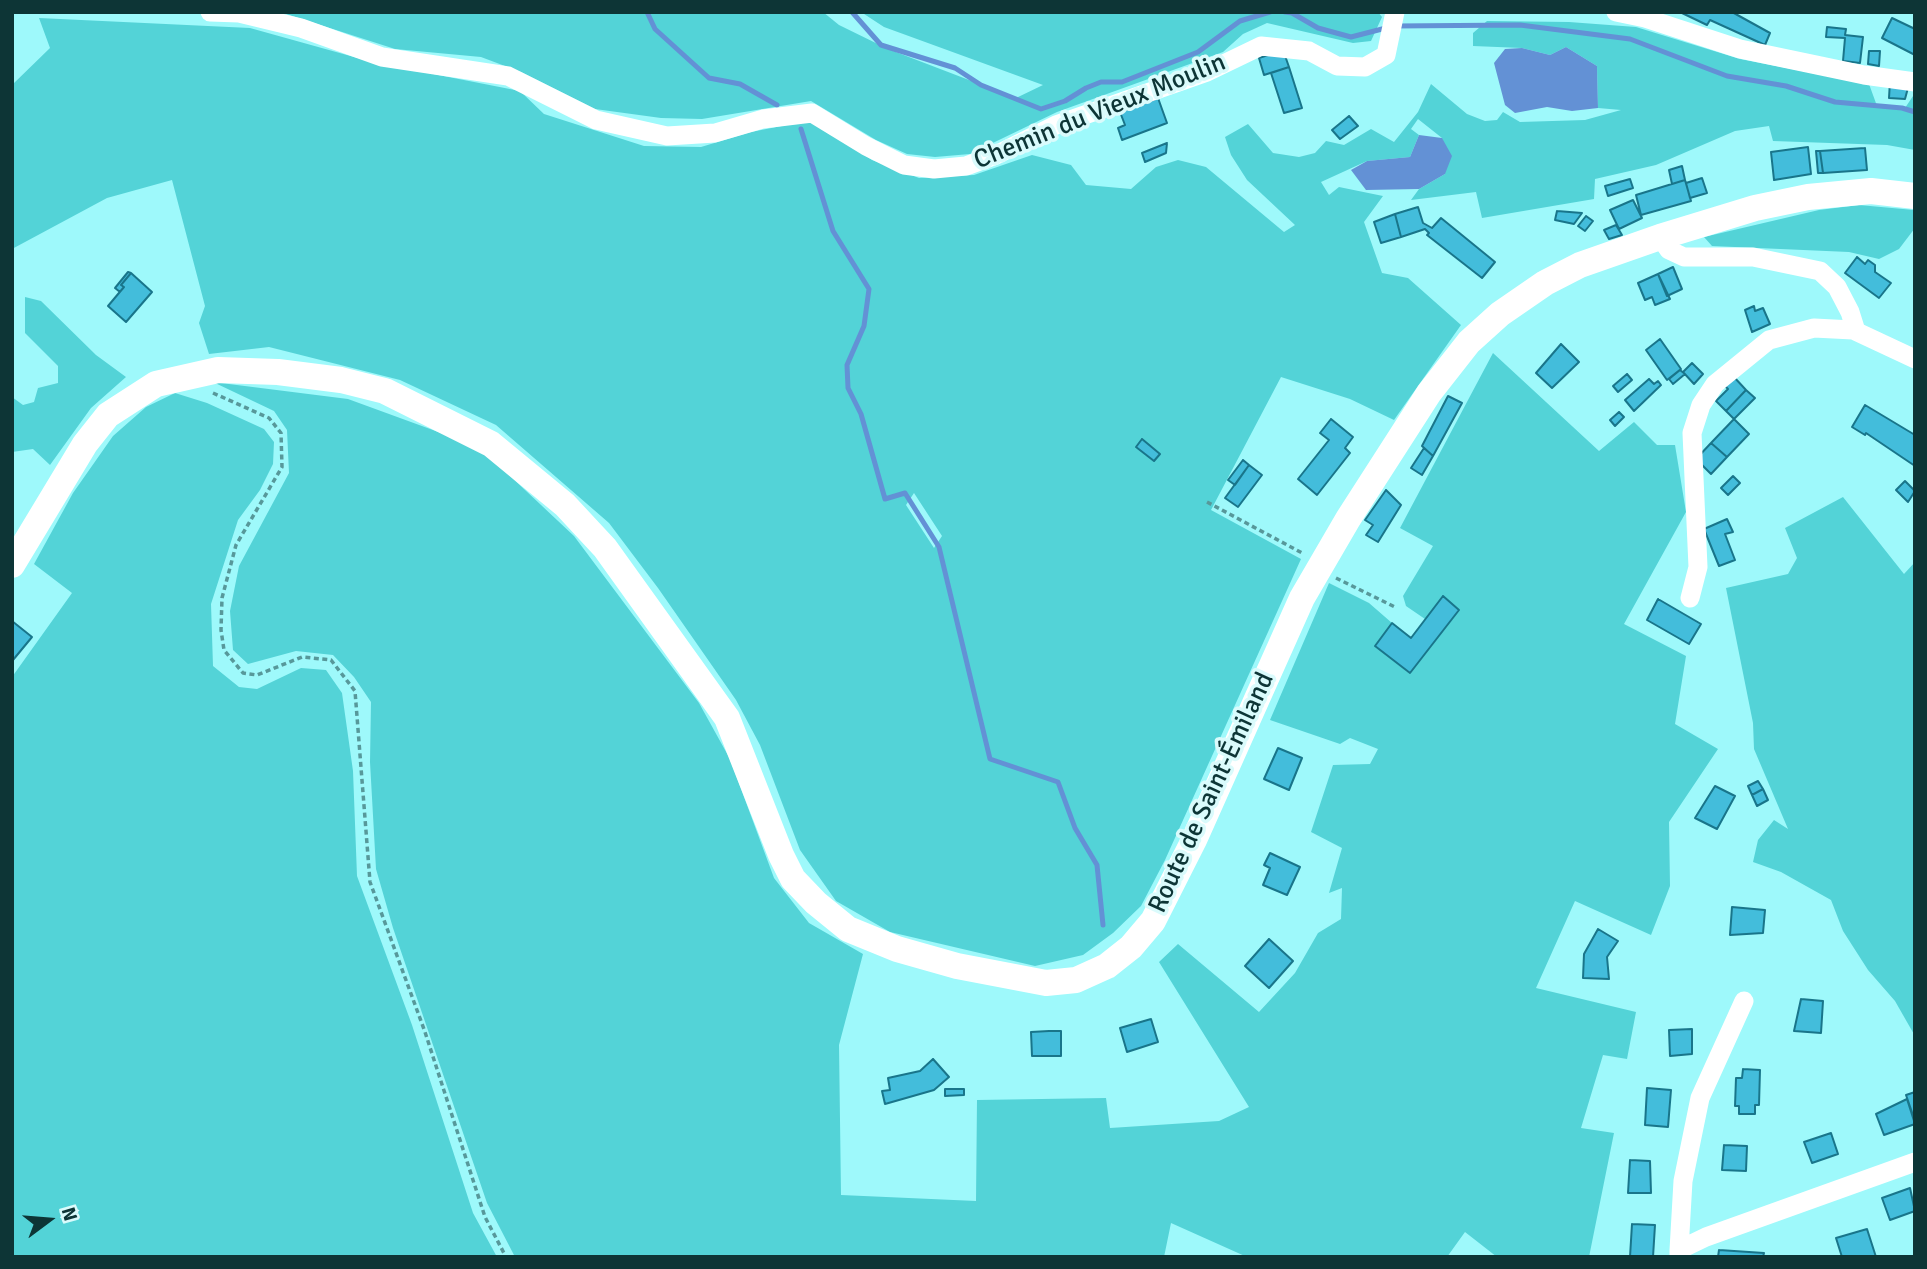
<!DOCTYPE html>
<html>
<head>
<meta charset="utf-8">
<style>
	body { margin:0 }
	#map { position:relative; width:1927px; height:1269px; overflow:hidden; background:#9ef9fb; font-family:Signika,sans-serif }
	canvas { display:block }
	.frame { position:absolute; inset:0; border:14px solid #0d3536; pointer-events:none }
	.north { position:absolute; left:14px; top:1185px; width:70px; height:70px; -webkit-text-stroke:5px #dafbfc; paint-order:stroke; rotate:74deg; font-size:19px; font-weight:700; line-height:28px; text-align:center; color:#0d3536 }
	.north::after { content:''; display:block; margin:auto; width:24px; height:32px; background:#0d3536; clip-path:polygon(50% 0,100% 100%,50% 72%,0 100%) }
</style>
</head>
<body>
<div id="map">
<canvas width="1927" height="1269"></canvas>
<div class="frame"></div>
<div class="north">N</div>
</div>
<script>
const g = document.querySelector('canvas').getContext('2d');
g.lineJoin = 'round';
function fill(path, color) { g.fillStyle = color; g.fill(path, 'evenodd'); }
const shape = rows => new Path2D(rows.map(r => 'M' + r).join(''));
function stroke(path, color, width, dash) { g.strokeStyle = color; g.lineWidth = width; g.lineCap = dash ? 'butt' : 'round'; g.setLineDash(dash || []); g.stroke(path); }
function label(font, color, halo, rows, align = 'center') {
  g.font = font + ' Signika,sans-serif'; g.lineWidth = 7; g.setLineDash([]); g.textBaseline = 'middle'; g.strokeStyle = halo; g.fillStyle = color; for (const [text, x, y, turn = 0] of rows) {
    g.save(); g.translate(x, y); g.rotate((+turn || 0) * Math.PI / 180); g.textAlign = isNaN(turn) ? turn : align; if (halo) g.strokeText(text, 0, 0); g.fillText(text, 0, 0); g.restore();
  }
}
fill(shape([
	[280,12,823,12,839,25,888,49,1016,98,1043,85,884,27,861,12,1378,12,1382,17,1371,41,1353,43,1267,23,1243,34,1223,52,1057,112,970,154,935,157,907,154,876,140,811,101,702,119,661,118,595,109,521,72,481,57,395,49],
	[39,18,250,28,372,62,520,91,544,114,644,146,701,147,751,132,807,121,822,127,872,160,919,178,974,175,1032,155,1071,165,1086,185,1131,189,1156,167,1178,160,1206,167,1284,232,1295,225,1247,180,1231,155,1225,137,1248,124,1273,153,1299,157,1315,153,1326,141,1344,145,1371,129,1394,142,1418,112,1431,84,1467,114,1485,121,1497,120,1503,112,1520,122,1585,120,1621,110,1598,108,1597,66,1566,47,1550,55,1522,48,1473,46,1473,33,1487,21,1569,22,1636,27,1740,59,1869,84,1877,106,1905,108,1915,93,1915,150,1887,145,1773,141,1769,126,1735,131,1656,165,1595,179,1594,199,1482,218,1476,192,1411,200,1419,189,1445,174,1442,138,1418,119,1411,129,1419,135,1410,157,1367,161,1321,182,1329,195,1339,187,1383,196,1364,222,1382,273,1408,278,1461,325,1394,420,1350,399,1281,377,1211,510,1301,559,1165,860,1141,906,1113,933,1083,955,1035,966,890,932,836,901,800,850,760,745,736,700,658,588,609,523,496,425,400,380,269,347,209,354,199,323,205,306,172,180,107,198,12,249,12,85,50,48],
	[914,493,942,536,934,548,906,505],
	[1859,205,1914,210,1915,228,1899,249,1879,259,1849,252,1712,246,1704,237,1819,210],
	[25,297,41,301,96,355,126,377,91,408,50,465,33,449,12,452,12,397,23,405,34,402,38,388,58,383,58,366,25,333],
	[1493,353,1599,451,1634,422,1657,445,1675,445,1686,512,1624,624,1686,656,1675,724,1718,749,1669,822,1670,886,1651,935,1575,901,1536,988,1636,1012,1627,1059,1603,1055,1581,1128,1614,1133,1589,1257,1497,1257,1465,1232,1447,1257,1247,1257,1171,1223,1164,1257,515,1257,487,1203,393,928,376,869,370,762,371,702,354,677,333,655,296,651,248,664,233,650,230,611,239,566,289,473,287,430,274,411,213,382,348,399,452,437,491,458,574,536,699,703,730,759,774,878,809,923,863,954,839,1045,841,1195,976,1201,977,1100,1106,1098,1110,1128,1219,1121,1249,1107,1159,962,1178,944,1259,1012,1295,973,1318,933,1341,919,1342,888,1329,893,1342,848,1311,832,1333,765,1370,764,1378,749,1350,738,1340,744,1270,720,1329,583,1369,603,1392,623,1375,646,1409,673,1459,610,1443,597,1425,619,1406,606,1403,596,1433,546,1400,528],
	[175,393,207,403,264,429,274,442,273,464,260,490,238,520,211,604,213,666,239,687,257,689,301,668,326,670,342,693,353,771,357,876,412,1025,473,1213,497,1257,12,1257,12,677,72,593,34,564,73,493,113,436,146,407],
	[1843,497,1904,574,1915,562,1915,1036,1895,1001,1868,970,1843,931,1831,900,1781,872,1753,862,1758,840,1774,820,1788,829,1754,749,1753,723,1726,588,1788,574,1797,558,1785,528]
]), '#53d3d7');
fill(shape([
	[1566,47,1597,66,1598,108,1572,111,1547,107,1515,113,1505,105,1494,63,1505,49,1522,48,1550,55],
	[1419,135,1442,138,1452,156,1445,174,1419,189,1366,190,1351,170,1367,161,1410,157]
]), '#6391d5');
stroke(shape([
	[647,12,655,29,709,78,740,84,777,105],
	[852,12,881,45,955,68,981,85,1041,109,1065,101,1086,88,1101,82,1122,82,1198,52,1240,21,1270,12],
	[1285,12,1292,13,1318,28,1351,37,1386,28],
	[1395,26,1520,25,1630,39,1727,76,1786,86,1835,102,1902,108,1915,112],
	[801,129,833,231,869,289,864,326,847,365,848,388,861,414,885,499,905,493,939,547,990,759,1058,782,1075,828,1097,865,1103,925]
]), '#6391d5', 5);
const building = shape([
	[1732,12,1770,33,1765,45,1710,20,1707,25,1682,13,1732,12],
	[1892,18,1915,29,1915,55,1882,38,1892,18],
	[1827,27,1846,29,1845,35,1863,37,1860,63,1843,61,1845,38,1826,37,1827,27],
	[1283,50,1289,67,1264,75,1259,58,1283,50],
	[1869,51,1880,51,1879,66,1868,64,1869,51],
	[1289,67,1302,108,1284,113,1271,73,1289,67],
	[1890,81,1909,84,1905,99,1889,98,1890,81],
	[1158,98,1167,123,1122,140,1118,128,1125,125,1120,112,1158,98],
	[1349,116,1358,126,1340,139,1332,130,1349,116],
	[1167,143,1166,153,1145,162,1142,153,1167,143],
	[1808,147,1811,174,1774,180,1771,152,1808,147],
	[1865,148,1867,170,1823,173,1820,151,1865,148],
	[1816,151,1820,151,1823,173,1818,173,1816,151],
	[1682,166,1685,180,1672,184,1669,170,1682,166],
	[1702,178,1707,193,1690,198,1686,183,1702,178],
	[1630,179,1633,188,1608,196,1605,186,1630,179],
	[1685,180,1691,201,1641,215,1636,195,1685,180],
	[1633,200,1642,218,1619,229,1610,210,1633,200],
	[1418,207,1423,223,1432,228,1441,218,1495,262,1482,278,1427,235,1429,233,1425,229,1401,237,1395,214,1418,207],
	[1557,211,1582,213,1574,224,1555,220,1557,211],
	[1395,214,1401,237,1381,243,1374,222,1395,214],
	[1586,216,1593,221,1585,231,1578,226,1586,216],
	[1616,225,1622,235,1609,239,1604,230,1616,225],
	[1857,257,1865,264,1868,260,1875,265,1875,272,1891,283,1879,298,1845,273,1857,257],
	[1673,267,1682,289,1667,296,1658,274,1673,267],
	[128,272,131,273,121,285,124,287,120,292,115,288,128,272],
	[131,273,152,292,126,322,108,306,124,287,121,285,131,273],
	[1658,274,1670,299,1655,305,1652,297,1645,300,1638,283,1658,274],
	[1754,306,1755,311,1763,308,1770,324,1752,332,1745,310,1754,306],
	[1660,339,1681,369,1667,380,1646,350,1660,339],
	[1561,344,1579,362,1552,388,1536,373,1561,344],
	[1692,363,1703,374,1694,384,1683,372,1692,363],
	[1680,370,1685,374,1673,384,1669,379,1680,370],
	[1627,374,1632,380,1618,392,1613,386,1627,374],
	[1734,377,1746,390,1726,411,1716,401,1728,389,1725,386,1734,377],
	[1649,379,1654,384,1658,381,1661,385,1634,411,1625,400,1649,379],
	[1746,390,1755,398,1734,419,1726,411,1746,390],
	[1448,396,1462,403,1433,456,1422,446,1448,396],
	[1865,405,1915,435,1915,466,1866,433,1865,435,1852,427,1865,405],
	[1619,412,1624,417,1615,426,1610,420,1619,412],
	[1331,419,1353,437,1345,448,1350,453,1317,495,1298,479,1329,440,1320,433,1331,419],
	[1734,419,1749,434,1727,457,1711,443,1734,419],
	[1142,439,1160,454,1154,461,1136,447,1142,439],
	[1711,443,1727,457,1711,474,1696,459,1711,443],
	[1424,448,1433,456,1422,475,1411,468,1424,448],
	[1243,460,1249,465,1235,485,1228,480,1243,460],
	[1249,465,1262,475,1238,507,1225,498,1249,465],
	[1733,476,1740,483,1728,495,1721,488,1733,476],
	[1905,481,1915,491,1908,502,1896,490,1905,481],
	[1386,490,1401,505,1378,542,1366,535,1373,525,1365,520,1386,490],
	[1727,519,1733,532,1725,534,1735,560,1719,566,1704,529,1727,519],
	[1443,596,1459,610,1410,673,1375,646,1392,623,1411,638,1443,596],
	[1658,599,1701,624,1689,644,1647,620,1658,599],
	[12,621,32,637,13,660,12,659,12,621],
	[1278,748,1302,758,1289,790,1264,779,1278,748],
	[1758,781,1763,789,1752,795,1748,786,1758,781],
	[1715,786,1735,796,1717,829,1695,818,1715,786],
	[1763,789,1768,800,1757,806,1752,795,1763,789],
	[1270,853,1300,867,1287,895,1263,885,1270,868,1264,865,1270,853],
	[1732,907,1765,910,1763,933,1730,935,1732,907],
	[1598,929,1618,941,1607,957,1609,979,1583,978,1584,954,1598,929],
	[1269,939,1293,961,1269,988,1245,966,1269,939],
	[1801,999,1823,1001,1821,1033,1794,1031,1801,999],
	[1151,1019,1158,1042,1127,1052,1120,1028,1151,1019],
	[1692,1029,1692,1054,1670,1056,1669,1030,1692,1029],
	[1049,1031,1061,1031,1061,1056,1032,1056,1031,1032,1049,1031],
	[933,1059,949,1077,934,1090,885,1104,882,1091,890,1090,888,1078,920,1071,933,1059],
	[1743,1069,1760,1070,1759,1105,1755,1105,1755,1114,1739,1114,1739,1106,1735,1106,1736,1078,1742,1078,1743,1069],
	[1647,1088,1671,1090,1668,1127,1645,1125,1647,1088],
	[945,1089,964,1089,964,1095,945,1096,945,1089],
	[1915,1092,1915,1121,1906,1095,1915,1092],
	[1907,1099,1915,1124,1884,1135,1876,1114,1907,1099],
	[1831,1133,1838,1154,1812,1163,1804,1142,1831,1133],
	[1724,1145,1747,1146,1746,1171,1722,1170,1724,1145],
	[1630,1160,1650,1161,1651,1193,1628,1193,1630,1160],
	[1910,1188,1915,1211,1890,1220,1882,1198,1910,1188],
	[1632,1224,1655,1225,1653,1257,1630,1257,1632,1224],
	[1867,1229,1876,1257,1842,1257,1836,1238,1867,1229],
	[1719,1250,1764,1253,1763,1257,1718,1257,1719,1250]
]);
fill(building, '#43bddb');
stroke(building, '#19758a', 2);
stroke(shape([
	[213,393,269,418,281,433,282,467,236,545,222,598,221,630,224,650,243,673,257,675,302,657,331,660,355,691,370,882,425,1032,485,1217,506,1257],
	[1207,502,1304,554],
	[1336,578,1395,607]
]), '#57989a', 3.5, [5, 3.5]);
stroke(shape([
	[210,12,239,13,301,28,382,57,508,76,596,120,667,136,715,133,763,119,812,113,866,146,904,165,934,169,966,166,996,155,1056,125,1207,72,1261,46,1309,51,1337,66,1365,67,1386,55,1395,12],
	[1616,12,1645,18,1740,49,1864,75,1915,82],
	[1660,237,1669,250,1684,257,1753,257,1820,271,1837,287,1850,312,1856,331],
	[1690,598,1698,567,1692,433,1701,405,1715,384,1769,340,1814,328,1853,330,1915,359],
	[1679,1250,1683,1181,1700,1098,1744,1001],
	[1679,1257,1679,1250,1706,1237,1915,1162]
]), '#fff', 19);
stroke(shape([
	[12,565,85,444,108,415,156,384,218,370,278,372,341,380,385,391,491,444,565,505,605,548,727,718,781,855,793,879,816,903,848,929,897,949,957,966,1046,983,1076,980,1107,966,1131,947,1153,921,1194,840,1302,598,1348,519,1429,393,1469,342,1500,314,1545,283,1580,265,1660,237,1755,208,1808,197,1871,191,1915,196]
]), '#fff', 26);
label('26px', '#0d3536', '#dafbfc', [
	["Chemin du Vieux Moulin",1100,112,-22],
	["Route de Saint-Émiland",1212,793,-65]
]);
</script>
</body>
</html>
